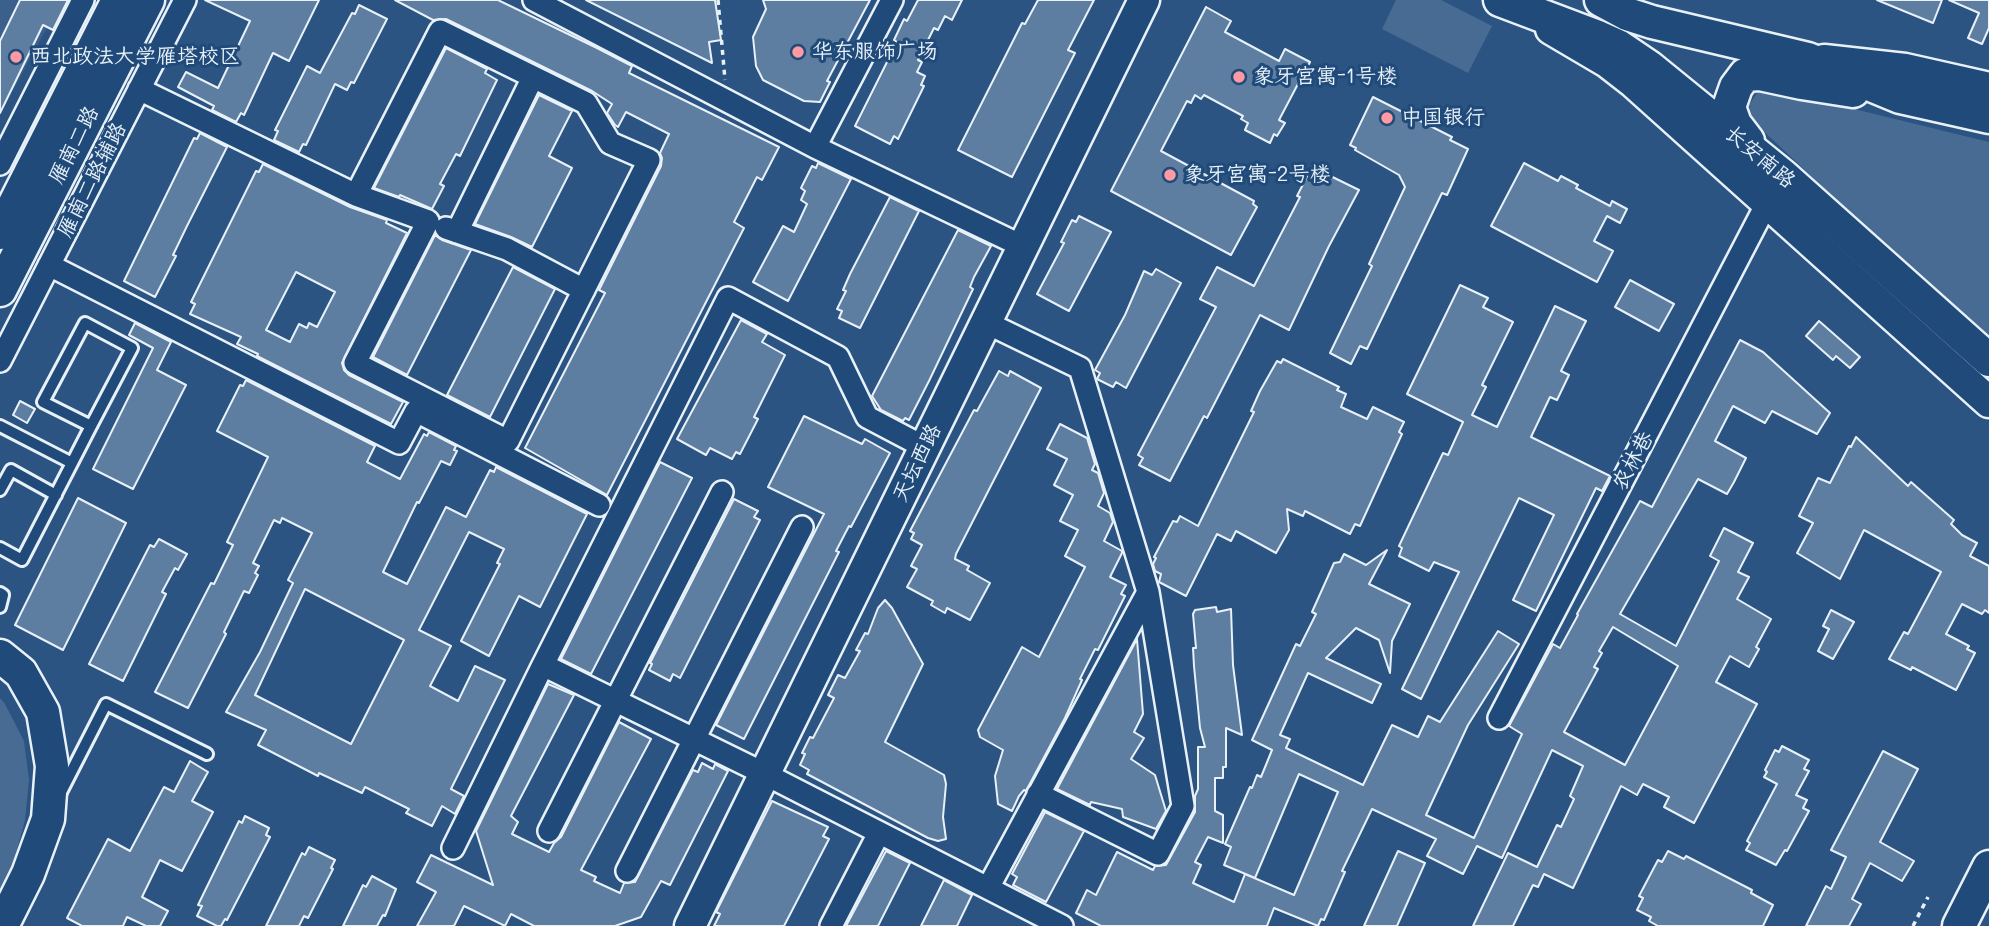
<!DOCTYPE html>
<html>
<head>
<meta charset="utf-8">
<style>
	body { margin:0 }
	canvas { display:block; background:#2b5482 }
</style>
</head>
<body>
<canvas width="1989" height="926"></canvas>
<script>
const g = document.querySelector('canvas').getContext('2d');
g.lineJoin = 'round';
function fill(path, color) { g.fillStyle = color; g.fill(path, 'evenodd'); }
const shape = rows => new Path2D(rows.map(r => 'M' + r).join(''));
function stroke(path, color, width, dash) { g.strokeStyle = color; g.lineWidth = width; g.lineCap = dash ? 'butt' : 'round'; g.setLineDash(dash || []); g.stroke(path); }
function label(font, color, halo, rows, align = 'center') {
  g.font = font + ' Mali,"LXGW WenKai TC",sans-serif'; g.lineWidth = 6; g.setLineDash([]); g.textBaseline = 'middle'; g.strokeStyle = halo; g.fillStyle = color; for (const [text, x, y, turn = 0] of rows) {
    g.save(); g.translate(x, y); g.rotate((+turn || 0) * Math.PI / 180); g.textAlign = isNaN(turn) ? turn : align; if (halo) g.strokeText(text, 0, 0); g.fillText(text, 0, 0); g.restore();
  }
}
fill(shape([
	[0,0,62,0,0,114]
]), '#3a608b');
fill(shape([
	[1396,0,1441,0,1492,26,1468,73,1382,29],
	[1763,90,1797,95,1989,142,1989,336,1917,275,1758,126,1752,119,1749,105,1757,93],
	[0,698,5,704,24,741,29,780,25,820,13,865,0,898]
]), '#476b93');
const building = shape([
	[20,0,68,0,53,30,43,25,0,113,0,41,20,0],
	[205,0,319,0,289,61,273,53,244,115,241,113,236,122,212,110,214,106,178,87,186,72,218,88,250,21,205,0],
	[395,0,498,0,597,48,632,66,629,73,779,147,762,180,757,177,734,222,744,228,607,495,525,448,605,293,599,290,661,166,662,158,660,153,669,134,626,112,618,127,615,125,607,113,612,104,592,91,446,19,433,20,395,0],
	[586,0,715,0,721,40,709,42,712,63,586,0],
	[763,0,870,0,827,81,830,82,820,102,804,101,763,80,756,66,753,37,766,9,763,0],
	[918,0,962,0,952,20,945,16,938,30,934,28,918,60,922,62,917,72,925,76,921,85,924,86,898,139,894,136,890,144,855,126,897,42,894,40,904,19,907,21,918,0],
	[1038,0,1094,0,1068,50,1075,53,1012,177,958,150,1022,23,1025,24,1038,0],
	[1877,0,1942,0,1933,23,1877,0],
	[1949,0,1989,0,1989,28,1982,44,1968,38,1979,13,1949,0],
	[359,5,387,19,354,83,351,82,347,90,335,84,306,145,303,144,299,152,274,140,278,131,275,130,307,66,320,73,352,13,355,14,359,5],
	[1206,7,1231,21,1225,32,1279,61,1285,49,1310,62,1307,68,1312,72,1305,85,1299,82,1279,120,1285,123,1277,136,1274,134,1270,143,1245,130,1248,123,1241,119,1243,116,1204,95,1201,99,1195,95,1191,103,1187,101,1161,151,1254,201,1253,204,1257,207,1231,255,1111,191,1206,7],
	[446,48,487,69,485,73,497,80,460,156,456,154,440,184,444,186,432,209,400,195,399,197,374,188,446,48],
	[539,95,572,111,549,156,572,168,532,247,511,237,475,224,539,95],
	[1373,97,1452,137,1450,140,1468,149,1447,195,1442,193,1367,349,1360,346,1351,364,1330,353,1372,266,1369,264,1405,187,1399,175,1355,150,1356,148,1350,145,1373,97],
	[200,133,227,147,187,226,173,255,176,256,155,297,124,281,194,138,197,139,200,133],
	[818,163,851,179,788,301,753,282,783,226,794,232,807,204,801,200,805,191,801,188,812,166,816,168,818,163],
	[1524,163,1558,181,1561,176,1578,185,1576,188,1610,206,1612,201,1627,209,1620,223,1607,216,1594,241,1613,251,1597,282,1491,226,1524,163],
	[263,164,350,207,387,220,386,223,407,233,342,363,344,370,349,375,403,402,391,424,257,356,258,354,237,344,241,337,190,314,195,304,191,302,256,171,259,172,263,164],
	[296,272,335,292,317,327,309,323,307,328,299,324,290,342,266,330,296,272],
	[1312,167,1359,190,1329,246,1289,330,1260,315,1207,418,1204,416,1170,481,1139,465,1143,458,1138,455,1216,307,1200,299,1217,267,1254,286,1300,197,1297,196,1312,167],
	[890,197,919,211,860,328,839,318,842,311,837,309,846,291,843,290,850,274,890,197],
	[1079,216,1111,232,1069,311,1037,294,1064,243,1061,242,1072,220,1076,222,1079,216],
	[958,230,991,246,974,277,970,287,973,289,929,381,909,420,905,418,903,421,881,410,872,396,958,230],
	[435,235,442,240,471,250,407,375,373,357,435,235],
	[513,267,555,289,490,417,447,395,513,267],
	[1156,269,1181,283,1126,388,1116,382,1113,387,1097,379,1100,373,1095,370,1125,315,1144,271,1152,275,1156,269],
	[1630,280,1674,304,1659,331,1615,307,1630,280],
	[1460,285,1488,298,1483,307,1513,322,1482,385,1486,387,1472,415,1497,427,1555,306,1586,321,1561,371,1569,375,1557,400,1550,397,1531,437,1610,476,1602,491,1596,488,1536,611,1513,600,1554,515,1519,498,1421,699,1402,689,1459,572,1434,562,1429,571,1399,556,1402,548,1399,546,1443,453,1448,455,1463,422,1407,394,1460,285],
	[741,320,767,334,762,342,785,355,754,417,758,419,740,454,736,452,732,459,710,448,706,455,677,439,741,320],
	[1819,321,1860,357,1850,368,1836,356,1833,360,1806,336,1819,321],
	[135,323,171,342,157,370,186,385,133,489,93,469,153,348,129,335,135,323],
	[1740,340,1763,352,1830,413,1817,434,1772,411,1765,423,1733,406,1715,441,1746,458,1734,482,1727,494,1698,479,1620,614,1676,646,1719,561,1710,556,1724,528,1753,543,1738,572,1749,577,1737,599,1771,619,1756,647,1759,649,1749,667,1730,656,1716,682,1757,704,1694,823,1664,807,1669,797,1643,784,1637,795,1621,786,1573,888,1544,874,1538,887,1533,885,1513,926,1473,926,1508,853,1537,867,1557,825,1561,827,1574,799,1570,796,1583,766,1552,750,1502,858,1477,846,1463,874,1427,856,1436,839,1372,809,1342,871,1345,872,1324,920,1321,919,1318,926,1274,908,1267,926,1101,926,1076,913,1087,890,1096,895,1117,852,1153,870,1155,866,1166,865,1195,812,1195,796,1198,789,1198,747,1205,747,1200,728,1194,666,1193,648,1196,648,1193,614,1195,610,1216,607,1217,612,1231,609,1233,665,1242,735,1226,728,1226,767,1223,767,1223,778,1215,778,1215,811,1223,815,1223,843,1208,837,1195,862,1201,865,1193,883,1234,902,1245,874,1294,895,1338,792,1299,774,1255,878,1224,865,1231,847,1225,844,1250,787,1252,788,1257,775,1261,777,1272,750,1252,740,1296,644,1300,646,1316,614,1312,612,1334,563,1340,562,1344,554,1366,565,1387,550,1369,584,1410,604,1392,641,1390,673,1379,640,1356,628,1326,658,1381,684,1372,703,1308,673,1280,735,1290,739,1286,748,1363,785,1392,725,1418,737,1428,716,1440,722,1498,631,1519,644,1468,725,1426,815,1474,838,1522,734,1509,726,1553,644,1560,648,1578,615,1577,614,1640,501,1652,507,1740,340],
	[1613,627,1678,666,1625,765,1564,732,1598,669,1594,667,1602,653,1599,651,1613,627],
	[1283,359,1339,387,1337,390,1346,394,1341,407,1367,419,1373,407,1404,422,1399,432,1402,434,1360,526,1355,524,1350,534,1305,511,1303,516,1287,509,1289,530,1276,553,1236,531,1231,541,1217,534,1186,596,1159,582,1161,574,1155,571,1153,564,1156,558,1154,557,1173,521,1177,522,1180,516,1198,526,1254,412,1251,411,1260,391,1277,361,1281,363,1283,359],
	[999,371,1008,376,1010,371,1041,388,956,554,955,559,969,566,967,570,990,583,970,620,947,608,945,613,931,605,933,601,907,587,917,569,911,566,922,545,911,539,914,533,910,531,974,410,977,411,999,371],
	[246,380,375,446,367,462,400,479,424,434,427,436,429,432,456,446,454,450,457,451,450,465,441,461,419,503,417,502,383,572,407,584,446,507,466,517,490,470,494,472,496,467,587,514,540,607,519,596,489,656,461,641,500,564,497,563,504,549,469,532,419,630,451,646,430,686,458,701,475,666,505,680,451,789,464,796,455,814,442,806,432,826,406,813,409,809,365,787,362,793,319,773,318,776,258,745,266,730,226,712,260,652,293,583,288,580,312,533,282,518,280,523,274,520,253,563,259,566,255,573,258,575,249,593,244,591,224,632,226,634,188,708,155,692,211,583,214,584,233,545,227,542,268,457,217,431,240,385,243,386,246,380],
	[305,589,404,640,351,744,255,695,305,589],
	[20,401,35,409,27,423,13,415,20,401],
	[804,416,862,444,865,439,890,453,851,527,849,526,836,551,839,552,744,739,716,725,824,514,768,487,804,416],
	[1060,424,1087,438,1095,464,1092,470,1098,473,1104,493,1098,506,1110,513,1113,522,1104,541,1122,551,1122,553,1110,577,1126,585,1121,594,1125,596,1098,650,1095,649,1080,679,1082,680,1065,718,1026,791,1024,790,1019,796,1012,811,998,804,995,776,1003,750,980,737,978,730,1022,647,1039,657,1085,567,1065,556,1078,530,1060,521,1073,495,1054,485,1067,459,1047,449,1060,424],
	[1856,437,1908,486,1911,482,1954,520,1951,524,1962,535,1977,543,1970,556,1989,566,1989,613,1985,610,1982,614,1962,604,1946,634,1969,646,1967,649,1975,653,1956,690,1912,667,1911,670,1889,659,1904,632,1908,634,1941,572,1864,530,1840,579,1797,553,1813,523,1799,516,1818,478,1830,483,1849,446,1851,447,1856,437],
	[660,462,692,478,591,674,561,659,660,462],
	[78,498,126,523,63,650,15,625,78,498],
	[734,499,758,511,754,517,760,520,680,678,673,674,670,681,649,670,652,664,650,663,734,499],
	[159,539,187,554,178,570,175,568,162,592,166,594,123,681,89,664,150,545,154,547,159,539],
	[885,600,892,608,923,664,885,742,944,775,946,784,943,817,946,839,938,841,928,838,807,774,809,770,800,765,805,754,802,753,810,737,813,738,834,698,828,695,838,675,845,678,860,651,856,650,865,633,868,634,878,608,885,600],
	[1831,610,1854,622,1833,659,1818,651,1829,629,1823,626,1831,610],
	[1137,639,1143,714,1134,732,1144,738,1131,759,1155,775,1166,811,1156,829,1123,817,1122,809,1091,802,1090,805,1057,789,1137,639],
	[548,684,574,695,511,816,518,822,512,834,549,852,554,843,561,837,619,722,651,739,581,870,596,877,594,881,620,893,624,883,635,882,693,770,698,772,702,763,713,769,715,764,728,771,670,885,661,881,641,917,615,926,534,926,511,914,505,926,464,906,454,926,417,926,436,892,417,882,431,855,493,885,476,831,548,684],
	[1782,746,1809,760,1804,769,1809,771,1796,795,1807,800,1803,808,1809,811,1787,851,1785,850,1776,865,1746,850,1750,843,1747,841,1777,784,1764,777,1767,772,1765,770,1775,750,1779,752,1782,746],
	[1883,751,1918,769,1880,842,1914,861,1902,881,1870,863,1852,899,1861,904,1849,926,1806,926,1826,886,1831,889,1846,857,1831,850,1883,751],
	[190,761,208,772,192,801,213,812,182,871,160,860,142,897,168,911,160,926,146,926,127,917,123,926,82,926,67,918,108,839,130,851,164,787,174,792,190,761],
	[772,801,828,827,823,836,829,839,784,926,714,926,720,914,716,912,772,801],
	[1045,812,1084,831,1046,902,1013,885,1017,877,1012,874,1045,812],
	[245,816,269,828,266,835,270,837,227,920,225,919,221,926,217,926,197,916,202,906,198,905,239,821,242,823,245,816],
	[309,847,335,860,331,868,333,869,308,918,304,916,299,926,266,926,302,853,305,855,309,847],
	[886,851,910,863,878,926,846,926,886,851],
	[1398,851,1425,863,1397,926,1364,926,1398,851],
	[1668,851,1684,859,1686,856,1752,890,1751,893,1773,905,1763,926,1658,926,1649,921,1651,917,1637,910,1643,898,1639,896,1658,860,1662,862,1668,851],
	[372,876,396,889,385,916,383,915,377,926,343,926,363,885,366,887,372,876],
	[944,880,972,895,957,926,921,926,944,880]
]);
fill(building, '#5d7da1');
stroke(building, '#e8f1f8', 2);
const lane = shape([
	[0,426,72,463,91,426,132,348,85,323,43,402,91,426],
	[0,490,11,470,56,495],
	[0,548,22,560,72,463],
	[0,593,3,595,0,607],
	[60,794,106,704,207,754]
]);
const street = shape([
	[534,0,815,147,1022,246],
	[139,89,356,195,440,31,586,103,610,143,649,160,508,441,355,363,428,221,356,195],
	[815,147,892,0],
	[0,164,83,0],
	[446,228,507,249,584,290],
	[457,232,533,77],
	[49,265,399,443,416,411,599,505],
	[985,322,1080,368,1148,592,988,888],
	[0,361,185,0],
	[924,447,867,417,838,357,728,298,543,665,765,774,1062,926],
	[1499,718,1767,203],
	[1038,794,1158,854,1183,806,1148,592],
	[549,831,722,492],
	[453,848,543,665],
	[627,871,802,527],
	[831,926,879,833]
]);
const secondary = shape([
	[1551,29,1607,62,1634,83,1989,402],
	[1824,60,1905,69,1989,88],
	[690,926,1144,0]
]);
const primary = shape([
	[1500,0,1598,37,1618,46,1649,67,1783,176,1989,360],
	[1601,0,1627,14,1652,22,1808,59,1900,97,1989,117],
	[1748,141,1735,124,1729,107,1736,87,1745,75,1760,74,1802,83,1853,91],
	[0,233,118,0],
	[0,290,148,0],
	[0,656,21,673,43,712,52,766,48,819,28,874,2,926],
	[1959,926,1989,867]
]);
stroke(lane, '#e8f1f8', 16);
stroke(street, '#e8f1f8', 26);
stroke(secondary, '#e8f1f8', 35);
stroke(primary, '#e8f1f8', 37);
stroke(shape([
	[718,0,725,80],
	[1913,926,1928,897]
]), '#e8f1f8', 3.5, [5, 5]);
stroke(lane, '#1f4a7a', 10);
stroke(street, '#1f4a7a', 21);
stroke(secondary, '#1f4a7a', 30);
stroke(primary, '#1f4a7a', 32);
for (const [x, y, r, color] of [
	[798,52,7,"#ff9aa2"],
	[16,57,7,"#ff9aa2"],
	[1239,77,7,"#ff9aa2"],
	[1387,118,7,"#ff9aa2"],
	[1170,175,7,"#ff9aa2"]
]) { const dot = new Path2D(); dot.arc(x, y, r, 0, 2 * Math.PI); g.fillStyle = color; g.fill(dot); stroke(dot, '#1f4a7a', 2.5); }
label('21px', '#e8f1f8', '#1f4a7a', [
	["华东服饰广场",812,52],
	["西北政法大学雁塔校区",30,57],
	["象牙宫寓-1号楼",1253,77],
	["中国银行",1401,118],
	["象牙宫寓-2号楼",1184,175]
], 'left');
label('21px', '#e8f1f8', '#1f4a7a', [
	["雁南二路",74,145,-63],
	["长安南路",1760,157,40],
	["雁南二路辅路",92,180,-63],
	["农林巷",1633,461,-62],
	["天坛西路",917,463,-64]
]);
</script>
</body>
</html>
